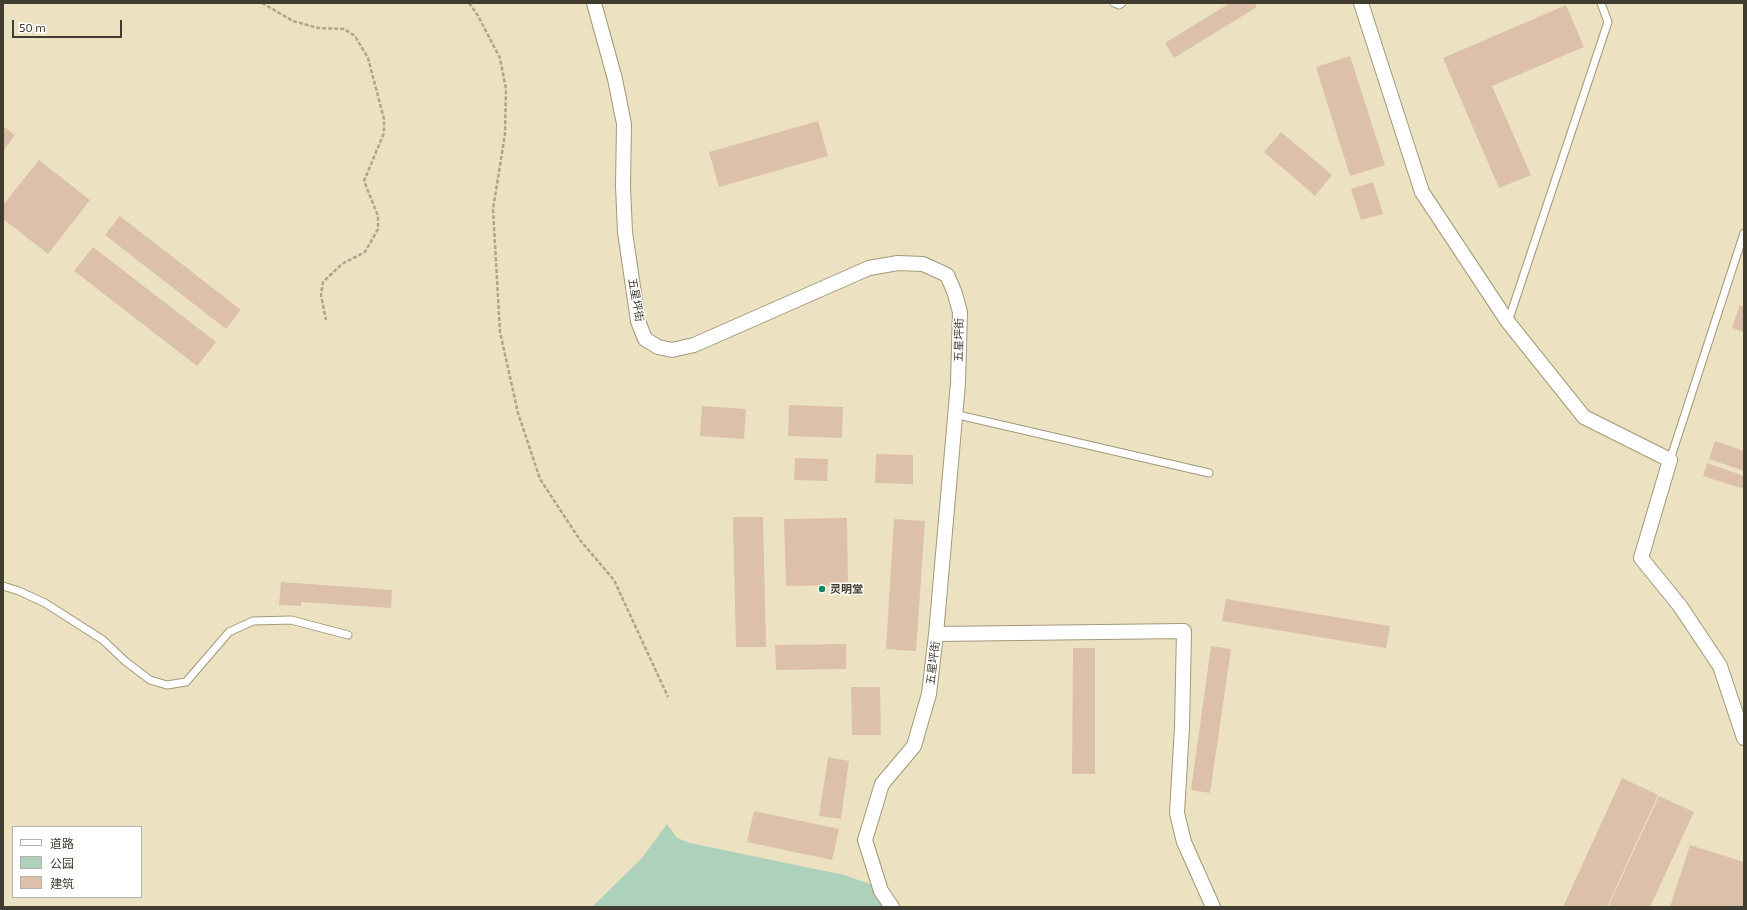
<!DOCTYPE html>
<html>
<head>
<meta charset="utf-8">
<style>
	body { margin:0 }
	#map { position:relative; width:1747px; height:910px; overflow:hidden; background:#ece2c2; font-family:"Exo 2","Noto Sans SC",sans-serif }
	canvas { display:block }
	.frame { position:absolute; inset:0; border:4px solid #403c2f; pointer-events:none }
	.legend { position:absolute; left:12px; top:826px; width:130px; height:72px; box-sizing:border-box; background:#fff; border:1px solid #b3b1ac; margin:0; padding:5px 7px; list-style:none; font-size:12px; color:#403c2f }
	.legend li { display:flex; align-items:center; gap:8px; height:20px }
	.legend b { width:20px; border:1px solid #b3b1ac }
	.scale { position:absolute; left:12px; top:20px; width:110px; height:18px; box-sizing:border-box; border:2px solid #403c2f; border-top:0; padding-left:5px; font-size:12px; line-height:14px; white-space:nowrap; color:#403c2f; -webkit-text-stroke:3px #fff; paint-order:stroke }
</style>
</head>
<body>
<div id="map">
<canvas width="1747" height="910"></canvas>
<div class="frame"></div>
<ul class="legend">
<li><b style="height:5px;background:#fff"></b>道路</li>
<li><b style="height:11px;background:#add1ba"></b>公园</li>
<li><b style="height:11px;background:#dcc0aa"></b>建筑</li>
</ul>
<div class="scale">50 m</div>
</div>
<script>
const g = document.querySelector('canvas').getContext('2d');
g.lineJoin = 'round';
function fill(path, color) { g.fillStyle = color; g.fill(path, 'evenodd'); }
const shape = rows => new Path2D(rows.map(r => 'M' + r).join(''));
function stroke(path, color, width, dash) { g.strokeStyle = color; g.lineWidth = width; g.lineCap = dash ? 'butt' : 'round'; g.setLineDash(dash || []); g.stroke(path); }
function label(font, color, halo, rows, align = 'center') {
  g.font = font + ' "Exo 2","Noto Sans SC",sans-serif'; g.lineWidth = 3; g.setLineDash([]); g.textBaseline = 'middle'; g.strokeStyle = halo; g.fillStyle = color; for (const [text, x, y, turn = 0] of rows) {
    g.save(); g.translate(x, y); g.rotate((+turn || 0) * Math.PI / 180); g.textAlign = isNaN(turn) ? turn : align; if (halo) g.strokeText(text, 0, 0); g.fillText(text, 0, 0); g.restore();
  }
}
fill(shape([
	[667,824,677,838,690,843,844,875,873,885,884,907,592,907,642,858]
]), '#add1ba');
fill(shape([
	[1230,3,1254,3,1257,7,1174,58,1165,43],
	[1566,5,1584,47,1492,86,1531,175,1499,188,1443,58],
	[1350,56,1385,165,1350,176,1316,67],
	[818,121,828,156,719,187,709,152],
	[3,126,15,135,3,151],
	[1281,132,1332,175,1315,196,1264,152],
	[39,160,90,200,48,254,3,219,3,205],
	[1373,182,1383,214,1361,220,1351,189],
	[120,216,241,310,226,329,105,235],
	[93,247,216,342,197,366,74,271],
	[1740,305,1744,307,1744,332,1732,328],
	[789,405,843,407,842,438,788,436],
	[702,406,746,409,744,439,700,436],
	[1715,441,1744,451,1744,471,1709,459],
	[876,454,913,455,913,484,875,483],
	[795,458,828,459,827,481,794,480],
	[1707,463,1744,476,1744,489,1703,476],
	[733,517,763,517,766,647,736,647],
	[847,518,848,585,786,586,784,519],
	[894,519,925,521,916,651,886,649],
	[281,582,392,590,391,608,301,602,301,606,279,605],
	[1226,599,1390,626,1386,648,1222,621],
	[846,644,846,669,776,670,775,645],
	[1211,646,1231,649,1210,793,1191,790],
	[1073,648,1095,648,1095,774,1072,774],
	[851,687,880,687,881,735,852,735],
	[828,757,849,761,841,819,819,816],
	[1622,778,1658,795,1607,907,1563,907],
	[1659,796,1694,812,1650,907,1608,907],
	[754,811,839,829,832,860,747,842],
	[1690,845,1744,862,1744,907,1670,907]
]), '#dcc0aa');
const service = shape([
	[1114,3,1119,5,1122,3],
	[1508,322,1608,22,1601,3],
	[954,414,1209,473],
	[1670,460,1744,233],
	[3,586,19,591,45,603,103,640,125,661,150,680,167,685,186,682,229,632,253,621,291,620,348,635]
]);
const minor = shape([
	[594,3,615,79,624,124,623,186,625,232,638,321,645,339,658,347,672,350,694,345,869,268,898,263,923,264,947,275,954,291,960,312,958,383,936,634,929,694,914,746,882,784,865,840,881,891,892,907],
	[1361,3,1422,192,1508,322,1584,417,1670,460,1641,558,1680,606,1720,666,1744,738],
	[936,634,1184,631,1182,727,1177,813,1184,842,1213,907]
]);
stroke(service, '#a2997b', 9);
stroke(minor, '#a2997b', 16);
stroke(shape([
	[262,3,293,21,318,28,344,29,355,36,368,58,384,119,384,133,364,181,378,216,378,229,365,252,342,264,323,282,321,295,326,320],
	[469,3,477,14,500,58,506,89,505,134,493,209,500,332,518,413,540,479,580,540,614,580,668,697]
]), '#ada58c', 2.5, [4, 2]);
stroke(service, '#fff', 7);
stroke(minor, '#fff', 14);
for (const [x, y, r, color] of [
	[822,589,4,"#178563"]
]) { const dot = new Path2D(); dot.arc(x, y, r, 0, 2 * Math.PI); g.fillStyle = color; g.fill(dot); stroke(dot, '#fff', 1.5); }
label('11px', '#403c2f', '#fff', [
	["五星坪街",636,300,80],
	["五星坪街",959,340,-89],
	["五星坪街",933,663,-83]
]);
label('bold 11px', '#403c2f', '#fff', [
	["灵明堂",830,589]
], 'left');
</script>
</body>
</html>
